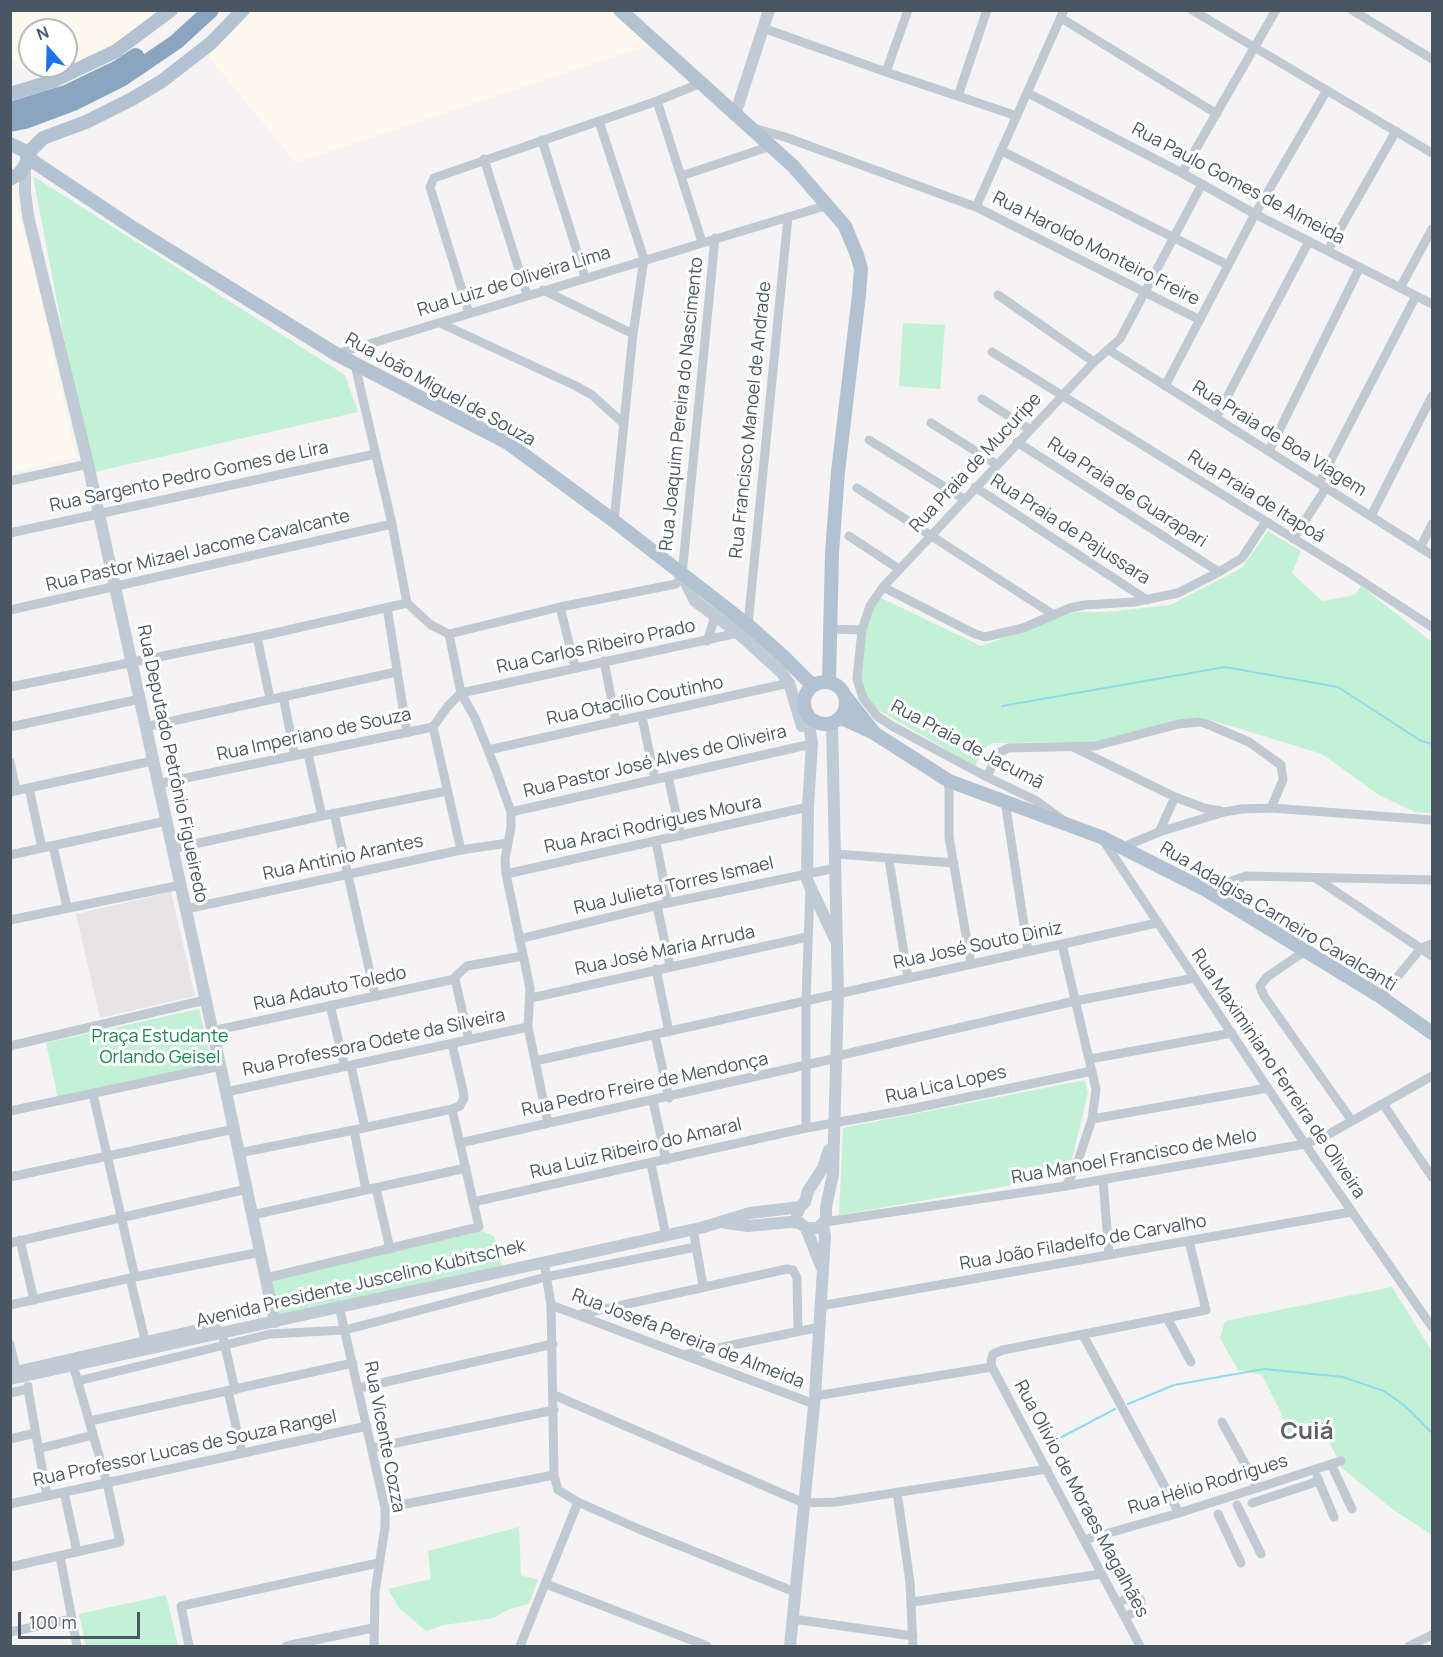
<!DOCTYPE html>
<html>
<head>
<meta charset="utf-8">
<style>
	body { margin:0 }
	#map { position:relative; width:1443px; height:1657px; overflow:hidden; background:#f5f3f3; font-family:Manrope,sans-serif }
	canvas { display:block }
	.frame { position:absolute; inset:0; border:12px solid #4a5661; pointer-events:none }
	.north { position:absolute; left:18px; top:18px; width:60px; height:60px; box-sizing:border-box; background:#fff; border:2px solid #b7bbc0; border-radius:50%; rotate:340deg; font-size:16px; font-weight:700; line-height:24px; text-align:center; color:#4a5661 }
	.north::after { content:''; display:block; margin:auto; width:21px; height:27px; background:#1a73e8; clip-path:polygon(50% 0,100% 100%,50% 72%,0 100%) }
	.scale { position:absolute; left:18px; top:1612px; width:122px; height:27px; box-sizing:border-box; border:3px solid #4a5661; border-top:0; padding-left:8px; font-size:18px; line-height:21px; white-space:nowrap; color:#4a5661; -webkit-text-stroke:4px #fff; paint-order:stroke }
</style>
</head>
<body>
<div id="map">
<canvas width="1443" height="1657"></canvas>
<div class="frame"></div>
<div class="north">N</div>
<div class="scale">100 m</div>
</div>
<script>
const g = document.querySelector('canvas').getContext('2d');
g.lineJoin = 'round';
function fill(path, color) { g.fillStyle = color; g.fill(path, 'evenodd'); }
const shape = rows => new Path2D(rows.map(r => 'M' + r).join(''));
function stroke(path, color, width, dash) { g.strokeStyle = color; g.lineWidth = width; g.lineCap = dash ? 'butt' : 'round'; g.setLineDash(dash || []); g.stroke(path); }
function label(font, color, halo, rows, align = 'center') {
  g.font = font + ' Manrope,sans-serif'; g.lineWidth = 6; g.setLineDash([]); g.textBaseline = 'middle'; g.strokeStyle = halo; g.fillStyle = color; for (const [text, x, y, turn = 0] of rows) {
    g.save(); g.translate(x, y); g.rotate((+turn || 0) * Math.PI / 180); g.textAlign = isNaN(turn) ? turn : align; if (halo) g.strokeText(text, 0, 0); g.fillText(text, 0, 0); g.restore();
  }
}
fill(shape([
	[251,10,611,11,649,45,296,163,208,56],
	[11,11,163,11,114,46,48,78,29,73,16,64,11,56],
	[30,30,66,30,66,66,30,66],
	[11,191,13,191,41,301,76,457,11,472]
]), '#fdf9ef');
fill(shape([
	[171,892,195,996,100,1018,76,914]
]), '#e6e4e5');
fill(shape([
	[33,176,345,375,358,412,90,473],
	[903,323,945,325,940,389,899,386],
	[1268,531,1301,551,1292,573,1322,601,1355,595,1361,586,1432,642,1432,813,1415,812,1379,795,1322,754,1211,720,1095,742,994,743,987,746,975,766,858,698,856,663,877,596,981,646,1074,612,1106,612,1170,605,1242,568],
	[199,1009,213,1065,58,1098,46,1043],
	[1085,1080,1088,1093,1072,1159,1060,1177,839,1215,843,1128],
	[482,1231,494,1236,502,1267,278,1315,269,1281],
	[1392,1287,1432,1351,1432,1535,1391,1508,1342,1468,1328,1439,1288,1435,1280,1411,1262,1375,1238,1370,1220,1338,1225,1321],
	[519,1527,521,1575,538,1580,529,1604,507,1610,494,1618,444,1625,426,1631,399,1608,388,1589,431,1579,428,1551],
	[166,1595,178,1646,86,1646,79,1614]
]), '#c3f1d5');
stroke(shape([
	[1002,706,1225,667,1338,687,1421,741,1432,744],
	[1128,1404,1174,1385,1264,1369,1343,1377,1384,1391,1405,1406,1432,1433],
	[1058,1439,1115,1409]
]), '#90daee', 2);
stroke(shape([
	[1192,10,1432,153],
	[1352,10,1432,59],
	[1061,18,1217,114],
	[763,28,886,72,1017,116],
	[886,72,908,10],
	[1028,93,1182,173,1255,214,1432,304],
	[958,96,987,10],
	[657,101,702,242],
	[599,121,644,259,633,334,614,521],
	[753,128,785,137,976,207,1200,320],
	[542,140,585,277],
	[1002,151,1228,265],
	[484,159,527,295],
	[1182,173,1276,10],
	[681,176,771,146],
	[976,207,1064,10],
	[1328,250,1396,131],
	[1400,288,1432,229],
	[543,290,633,334],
	[998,295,1094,362],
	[469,313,430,187,434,178,657,101,701,83],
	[440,323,576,386,592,395,624,424],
	[1109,350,1432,555],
	[992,352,1351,574,1432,627],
	[336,354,828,205],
	[355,365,392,524,407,603],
	[1165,386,1255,214,1327,90],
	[982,399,1029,429],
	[1216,418,1309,241],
	[931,423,996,464],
	[869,440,964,499],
	[1017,442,1219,572],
	[1269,451,1360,267],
	[10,481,88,464],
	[1319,483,1416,296],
	[975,487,1147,600],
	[857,488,1054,615],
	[1371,516,1432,396],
	[10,533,375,454],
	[849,536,899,569],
	[1293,539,1326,488],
	[1420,548,1432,524],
	[883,587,975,634,985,637,1023,628,1070,608,1084,605,1134,602,1178,593,1219,572,1242,558,1265,523],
	[407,603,431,625,449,634],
	[387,607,407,733],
	[560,607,575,667],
	[10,610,392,524],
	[748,625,788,217],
	[830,629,862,630],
	[449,634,560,607,676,584,682,575,715,238],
	[449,634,461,693,475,718,496,770,511,812,511,827,505,859,506,874,530,988,528,1027,548,1123],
	[257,637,270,698],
	[707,641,715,617],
	[604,661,616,722],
	[10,687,257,637,407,603],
	[283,696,295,756],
	[642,717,655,779],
	[10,727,140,699],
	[145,727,396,672],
	[433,727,461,850],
	[1075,748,1175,797,1204,808,1221,811],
	[488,750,789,683],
	[308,754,322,816],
	[10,762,16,790],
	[668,776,681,836],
	[987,777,998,753,1008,748,1095,746,1179,724,1199,722,1207,724,1249,742,1281,765,1283,780,1271,808],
	[949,781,949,837,971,964],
	[157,784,433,727,448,706,461,693,738,633],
	[29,788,42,848],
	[10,792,152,761],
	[1005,801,1028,951],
	[511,812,807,745],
	[334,813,375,995],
	[1064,821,1035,800,987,777,892,726,877,716,863,698,857,679,862,630,870,606,883,587,1094,362,1120,339,1202,184],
	[1159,832,1175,797],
	[1103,840,1305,1144,1432,1327],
	[656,842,668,903],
	[53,846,67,907],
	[1123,847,1159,832,1224,812,1242,809,1271,808,1432,820],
	[172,849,322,816,447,791],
	[836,854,954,863],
	[10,855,166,821],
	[889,860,908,978],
	[506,874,808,807],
	[1317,879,1432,956],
	[1206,890,1246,876,1432,880],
	[657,906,670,966],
	[186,909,461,850,508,843],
	[10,920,181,885],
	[519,939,668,903,836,868],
	[1062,944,1096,1089,1092,1119,1076,1167,1066,1186],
	[1305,951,1267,977,1260,986,1264,996,1352,1121],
	[656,969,669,1032],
	[1381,997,1421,948,1432,944],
	[531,998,807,937],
	[330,1005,345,1067],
	[212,1031,455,979],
	[655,1035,669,1098],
	[469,1040,455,979,456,976,467,966,523,956],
	[10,1046,205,1000],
	[837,1056,1075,1001,1195,978],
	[1090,1059,1232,1033],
	[535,1061,1157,923],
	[351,1066,365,1128],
	[226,1092,528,1027],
	[93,1094,135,1277],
	[653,1101,666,1160],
	[1383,1104,1432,1177],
	[10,1111,221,1066],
	[1092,1119,1268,1088],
	[806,1128,806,1000,810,889],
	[354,1130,366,1190],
	[460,1143,837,1058],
	[239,1153,354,1130,452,1109,460,1106,464,1098,463,1090,452,1044],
	[651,1164,666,1236],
	[10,1177,234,1129],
	[1103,1180,1109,1254],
	[376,1188,390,1249],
	[473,1202,806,1128,906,1110,1092,1071],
	[252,1215,466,1168],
	[825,1222,1066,1186,1305,1144,1329,1134,1432,1076],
	[693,1229,703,1286],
	[20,1240,34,1300],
	[10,1243,247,1189],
	[544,1262,551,1305,554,1475,558,1490,578,1502,641,1530,795,1592],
	[130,1278,145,1340],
	[266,1278,479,1227,452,1109],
	[10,1305,135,1277,261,1252],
	[551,1305,814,1404],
	[339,1306,385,1508,385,1527,375,1592,374,1646],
	[820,1306,1351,1212],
	[577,1315,787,1269,793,1270,797,1278,798,1331],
	[1167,1318,1191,1362],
	[1083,1335,1179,1513],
	[10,1344,17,1375],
	[684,1355,820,1327],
	[10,1372,210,1326,216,1328,222,1333,235,1390],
	[78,1381,270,1334,345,1330,546,1277,696,1247],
	[359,1388,553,1344],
	[28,1389,47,1496],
	[228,1391,242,1453],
	[10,1393,28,1389,28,1386],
	[554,1395,804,1503,836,1502,1047,1469],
	[815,1396,992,1367],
	[90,1421,353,1363],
	[1222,1422,1258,1488],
	[10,1439,35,1433],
	[372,1448,554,1410],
	[38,1449,93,1435],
	[1331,1464,1352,1509],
	[1317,1477,1334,1517],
	[64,1492,77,1552],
	[897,1492,910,1582,913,1646],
	[1252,1503,1319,1481],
	[10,1504,367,1426],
	[1237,1505,1261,1554],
	[385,1508,554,1475],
	[1218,1514,1241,1563],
	[1084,1540,1179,1513,1341,1461],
	[60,1556,77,1646],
	[10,1567,120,1542,107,1483,73,1365],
	[546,1584,707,1646],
	[912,1602,1102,1574],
	[1117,1603,1133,1596,1140,1598,1142,1608,1125,1617],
	[793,1619,913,1636],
	[10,1632,72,1619],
	[189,1646,181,1606,378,1563],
	[286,1646,373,1628],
	[520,1646,578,1502],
	[1140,1646,992,1367,991,1361,993,1354,1003,1350,1206,1310,1189,1241],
	[1409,1646,1432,1635]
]), '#c1cad2', 9);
stroke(shape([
	[735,115,769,10],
	[25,166,25,192,28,216,88,464,226,1092,275,1322],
	[682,575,695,601,738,633,781,672,789,683,802,726],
	[807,713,812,743,808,807,807,880,836,941],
	[797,1214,800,1207,805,1202,808,1191,823,1168,829,1150],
	[726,1223,748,1226,790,1222,800,1223,806,1228,821,1266],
	[806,1228,818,1228,826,1220,826,1207,833,1174,838,993,832,723],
	[10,1379,619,1246,704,1227,750,1213,800,1207],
	[790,1646,815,1396,825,1237,823,1225]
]), '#c1cbd6', 12);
stroke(shape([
	[620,10,793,166,845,226,857,255,861,269,859,295,838,472,832,553,829,681],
	[10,94,53,81,116,51,171,10],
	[10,144,25,151,28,158,133,228,336,354,508,443,614,521,748,625,784,657,812,685],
	[10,179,19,174,25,166,31,150,43,138,86,122,132,99,162,81,211,43,243,10],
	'804 703a21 21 0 1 1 42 0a21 21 0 1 1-42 0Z',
	[847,698,873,731],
	[841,718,874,733,949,781,1101,837,1206,890,1381,997,1432,1033]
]), '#b3c2d1', 14);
stroke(shape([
	[10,110,66,93,118,68,136,56],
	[10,124,25,121,73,103,123,78,176,42,211,10]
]), '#8ba5c1', 16);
label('18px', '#4a5661', '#fff', [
	["Rua Paulo Gomes de Almeida",1238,184,28],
	["Rua Haroldo Monteiro Freire",1096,249,27],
	["Rua Luiz de Oliveira Lima",514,282,-17],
	["Rua João Miguel de Souza",440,390,29],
	["Rua Joaquim Pereira do Nascimento",682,404,-84],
	["Rua Francisco Manoel de Andrade",751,420,-84],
	["Rua Praia de Boa Viagem",1279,439,32],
	["Rua Praia de Mucuripe",976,463,-47],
	["Rua Sargento Pedro Gomes de Lira",189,477,-12],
	["Rua Praia de Guarapari",1127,493,33],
	["Rua Praia de Itapoá",1256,497,32],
	["Rua Praia de Pajussara",1070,530,33],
	["Rua Pastor Mizael Jacome Cavalcante",198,551,-13],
	["Rua Carlos Ribeiro Prado",596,647,-12],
	["Rua Otacílio Coutinho",635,701,-12],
	["Rua Imperiano de Souza",314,735,-12],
	["Rua Praia de Jacumã",967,745,28],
	["Rua Pastor José Alves de Oliveira",655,762,-13],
	["Rua Deputado Petrônio Figueiredo",172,764,78],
	["Rua Araci Rodrigues Moura",653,825,-12],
	["Rua Antinio Arantes",343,858,-12],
	["Rua Julieta Torres Ismael",674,886,-13],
	["Rua Adalgisa Carneiro Cavalcanti",1278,917,31],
	["Rua José Souto Diniz",978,946,-12],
	["Rua José Maria Arruda",665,951,-12],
	["Rua Adauto Toledo",330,989,-12],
	["Rua Professora Odete da Silveira",374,1043,-12],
	["Rua Maximiniano Ferreira de Oliveira",1278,1074,56],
	["Rua Pedro Freire de Mendonça",645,1085,-12],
	["Rua Lica Lopes",946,1085,-12],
	["Rua Luiz Ribeiro do Amaral",636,1149,-13],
	["Rua Manoel Francisco de Melo",1134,1157,-10],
	["Rua João Filadelfo de Carvalho",1083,1243,-10],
	["Avenida Presidente Juscelino Kubitschek",361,1284,-13],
	["Rua Josefa Pereira de Almeida",688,1339,21],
	["Rua Vicente Cozza",384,1437,79],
	["Rua Professor Lucas de Souza Rangel",185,1449,-12],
	["Rua Hélio Rodrigues",1208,1485,-17],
	["Rua Olívio de Moraes Magalhães",1081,1499,62]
]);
label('18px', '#17864f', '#fff', [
	["Praça Estudante",160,1037],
	["Orlando Geisel",160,1058]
]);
label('bold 24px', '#5f6368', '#fff', [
	["Cuiá",1307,1432]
]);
</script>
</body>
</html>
